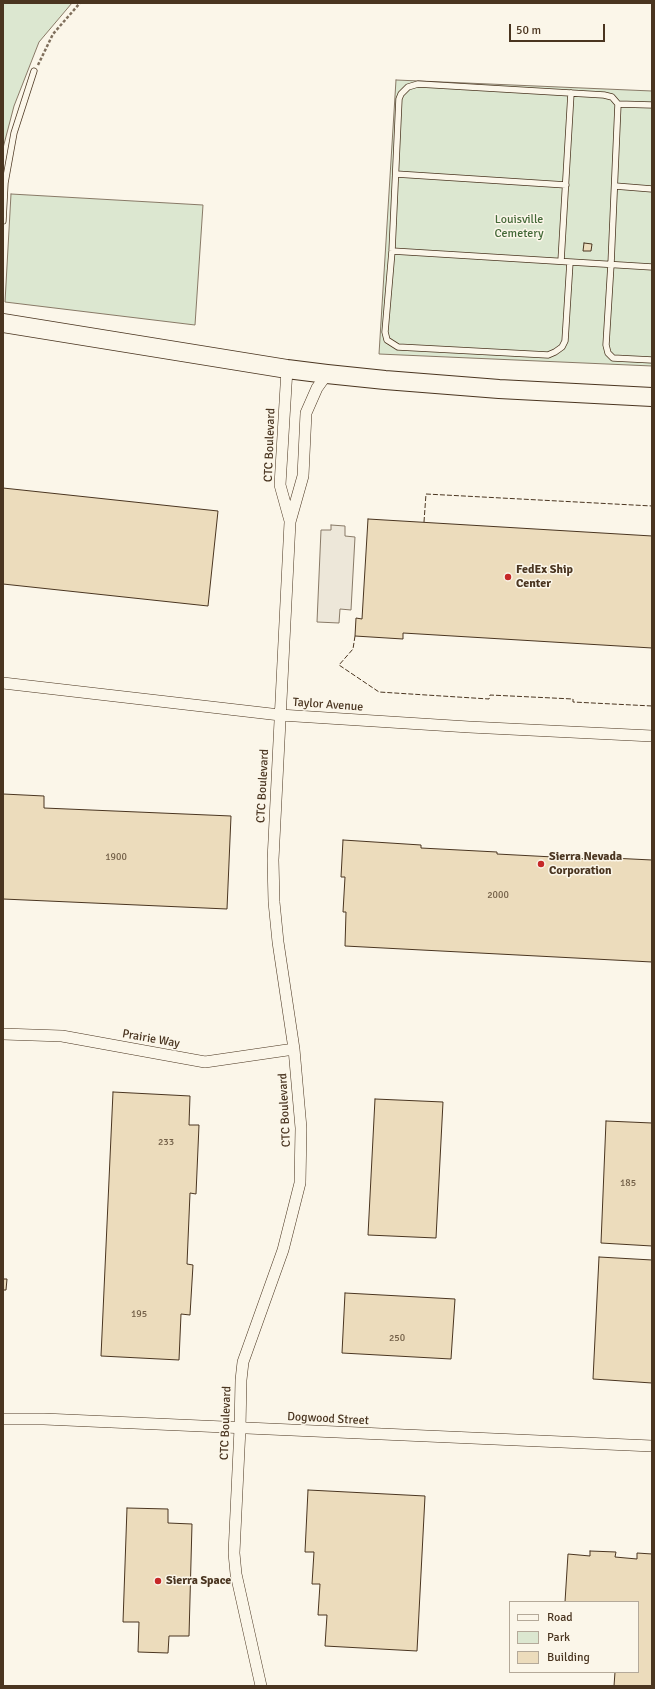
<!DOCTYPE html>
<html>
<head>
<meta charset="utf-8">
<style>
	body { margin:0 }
	#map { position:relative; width:655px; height:1689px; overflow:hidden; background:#fbf6e9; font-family:Signika,sans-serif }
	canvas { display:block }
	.frame { position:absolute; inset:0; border:4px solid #4a3520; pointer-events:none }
	.legend { position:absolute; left:509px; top:1601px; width:130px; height:72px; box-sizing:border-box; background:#fbf6e9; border:1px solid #b4a999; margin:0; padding:5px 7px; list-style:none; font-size:12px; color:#4a3520 }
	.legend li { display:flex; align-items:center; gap:8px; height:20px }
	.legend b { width:20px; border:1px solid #b4a999 }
	.scale { position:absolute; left:509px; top:24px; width:96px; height:18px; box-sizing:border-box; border:2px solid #4a3520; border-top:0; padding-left:5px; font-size:12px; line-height:14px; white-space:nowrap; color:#4a3520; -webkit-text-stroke:3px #fbf6e9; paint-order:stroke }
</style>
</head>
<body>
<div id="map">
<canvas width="655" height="1689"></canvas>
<div class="frame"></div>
<ul class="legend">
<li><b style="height:5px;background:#fbf6e9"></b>Road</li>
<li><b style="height:11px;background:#dce7d0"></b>Park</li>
<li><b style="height:11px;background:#ecdcbc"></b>Building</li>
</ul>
<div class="scale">50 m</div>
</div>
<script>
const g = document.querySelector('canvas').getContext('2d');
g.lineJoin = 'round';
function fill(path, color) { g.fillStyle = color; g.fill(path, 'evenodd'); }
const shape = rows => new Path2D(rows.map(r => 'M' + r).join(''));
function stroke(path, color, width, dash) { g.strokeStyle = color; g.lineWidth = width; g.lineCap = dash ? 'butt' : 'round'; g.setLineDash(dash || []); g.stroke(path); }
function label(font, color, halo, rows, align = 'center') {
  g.font = font + ' Signika,sans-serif'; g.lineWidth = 3; g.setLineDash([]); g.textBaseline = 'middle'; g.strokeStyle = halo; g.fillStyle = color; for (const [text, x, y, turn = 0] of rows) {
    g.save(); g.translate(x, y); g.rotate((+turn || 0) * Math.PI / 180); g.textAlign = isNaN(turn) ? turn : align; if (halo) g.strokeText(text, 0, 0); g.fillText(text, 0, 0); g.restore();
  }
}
const green = shape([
	[3,3,72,3,39,42,14,106,3,148,3,3],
	[396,80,652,91,652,366,379,354,396,80],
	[11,194,203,205,195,325,5,302,11,194]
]);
fill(green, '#dce7d0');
stroke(green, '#887966', 1);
const parking = shape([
	[331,525,345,526,345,536,355,537,351,610,340,609,339,623,317,622,321,530,331,530,331,525]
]);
fill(parking, '#ede7d9');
stroke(parking, '#887966', 1);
const building = shape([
	[584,243,592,244,591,251,583,251,584,243],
	[3,488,218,511,208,606,3,584,3,488],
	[368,519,652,536,652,648,403,633,403,639,355,636,356,618,362,619,368,519],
	[3,794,44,796,44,808,231,816,227,909,3,899,3,794],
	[343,840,421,845,421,848,497,852,497,854,591,859,591,857,652,860,652,962,345,946,346,912,343,912,345,877,341,877,343,840],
	[113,1092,190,1096,189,1125,199,1125,196,1194,190,1193,187,1264,193,1265,190,1315,181,1314,179,1360,101,1356,113,1092],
	[375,1099,443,1102,436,1238,368,1235,375,1099],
	[606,1121,652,1123,652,1246,601,1243,606,1121],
	[599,1257,652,1260,652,1383,593,1379,599,1257],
	[3,1279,7,1279,6,1290,3,1290,3,1279],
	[345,1293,455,1299,451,1359,342,1353,345,1293],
	[308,1490,425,1496,417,1651,325,1646,327,1615,318,1615,320,1584,312,1584,314,1552,305,1552,308,1490],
	[127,1508,168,1509,168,1523,192,1524,189,1636,169,1636,168,1653,138,1652,139,1622,123,1622,127,1508],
	[590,1551,616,1552,615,1557,637,1559,637,1553,652,1554,652,1686,614,1686,615,1672,638,1672,638,1602,565,1602,568,1554,590,1556,590,1551]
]);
fill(building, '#ecdcbc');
stroke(building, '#4a3520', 1);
const service = shape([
	[618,104,652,105],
	[396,174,566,185],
	[615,186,652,189],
	[3,221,5,183,14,133,34,71],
	[392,251,652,267],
	[561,261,571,93],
	[570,262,565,341,562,347,555,352,548,355,398,347,387,340,385,332,392,251,399,99,401,94,408,87,418,84,604,95,612,97,618,104,611,264,606,345,608,353,613,358,652,360]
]);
const minor = shape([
	[287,369,280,485,290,521],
	[3,683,280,715,469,727,652,736],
	[3,1034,62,1036,205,1062,294,1049],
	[3,1419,44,1419,652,1446],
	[261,1686,236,1574,234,1553,240,1428,241,1380,243,1362,283,1250,300,1183,301,1128,294,1049,278,942,274,902,273,860,290,522,303,476,306,413,317,388,327,374]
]);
const primary = shape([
	[3,323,287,369,327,374,385,380,499,389,652,397]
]);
stroke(service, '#4a3520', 7);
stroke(minor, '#4a3520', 12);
stroke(primary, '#4a3520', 20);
stroke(shape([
	[38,65,53,34,80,3]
]), '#7f6f5c', 2.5, [3, 2]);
stroke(service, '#fbf6e9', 5.5);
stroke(minor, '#fbf6e9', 11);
stroke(primary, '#fbf6e9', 18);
stroke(shape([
	[424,522,426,494,652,506],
	[355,636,353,649,339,665,379,692,489,699,490,695,573,699,573,702,652,706]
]), '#4a3520', 1, [5, 2]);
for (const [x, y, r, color] of [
	[508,577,4,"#c62828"],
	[541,864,4,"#c62828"],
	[158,1581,4,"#c62828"]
]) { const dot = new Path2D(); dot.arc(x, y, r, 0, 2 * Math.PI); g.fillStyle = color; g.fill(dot); stroke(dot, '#fbf6e9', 1.5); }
label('10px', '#725f47', null, [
	["1900",116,857],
	["2000",498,895],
	["233",166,1142],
	["185",628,1183],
	["195",139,1314],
	["250",397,1338]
]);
label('12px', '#436837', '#fbf6e9', [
	["Louisville",519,220],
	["Cemetery",519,234]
]);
label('12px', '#4a3520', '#fbf6e9', [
	["CTC Boulevard",270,445,-88],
	["Taylor Avenue",328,705,4],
	["CTC Boulevard",263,786,-87],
	["Prairie Way",151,1039,10],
	["CTC Boulevard",285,1110,-93],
	["Dogwood Street",328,1419,3],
	["CTC Boulevard",226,1423,-88]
]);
label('bold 12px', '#4a3520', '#fbf6e9', [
	["FedEx Ship",516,570],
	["Center",516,584],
	["Sierra Nevada",549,857],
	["Corporation",549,871],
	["Sierra Space",166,1581]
], 'left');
</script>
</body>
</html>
